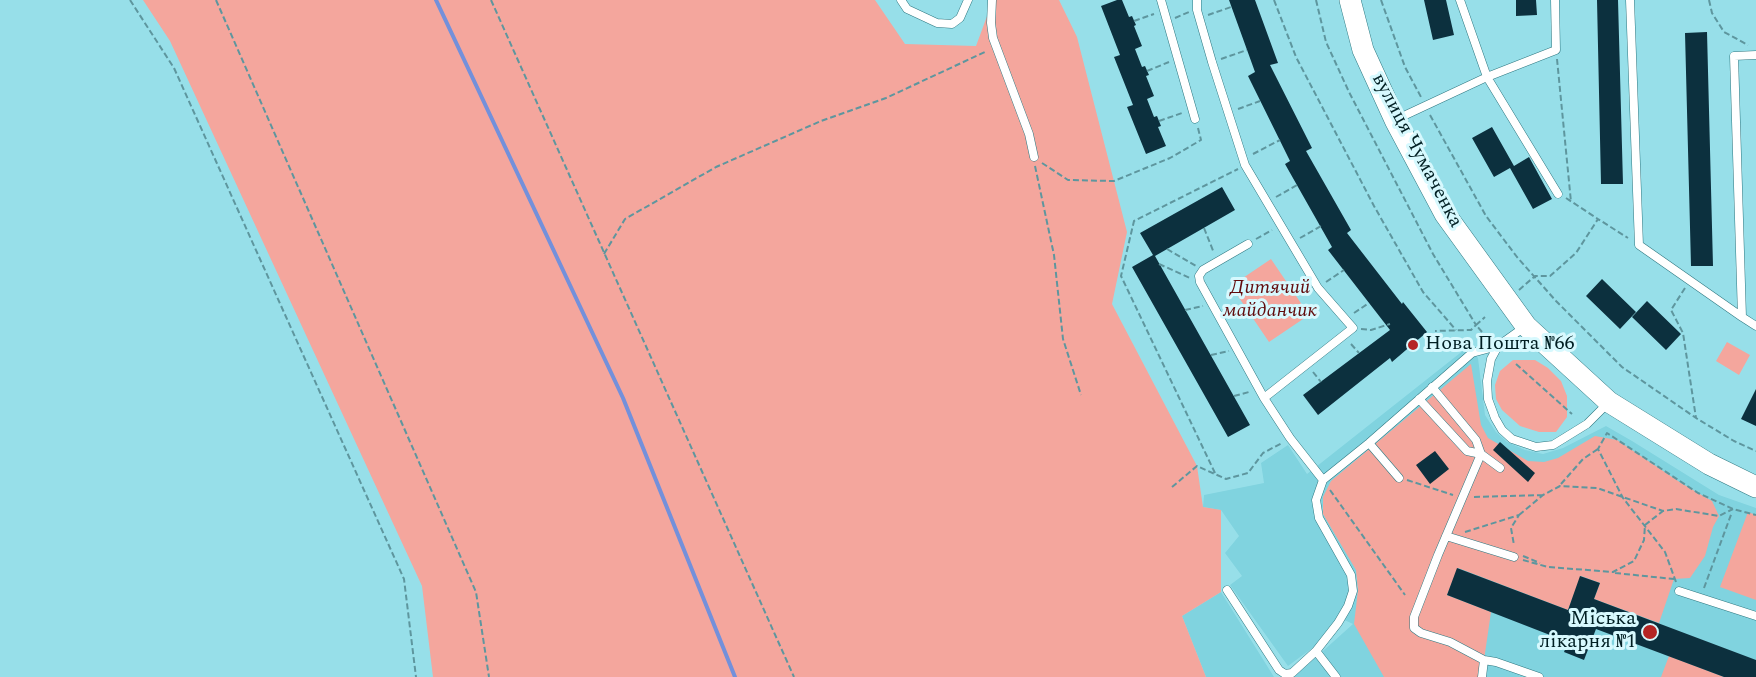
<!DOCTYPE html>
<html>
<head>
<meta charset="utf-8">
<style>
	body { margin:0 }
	canvas { display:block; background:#97dfe9 }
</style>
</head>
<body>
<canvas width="1756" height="677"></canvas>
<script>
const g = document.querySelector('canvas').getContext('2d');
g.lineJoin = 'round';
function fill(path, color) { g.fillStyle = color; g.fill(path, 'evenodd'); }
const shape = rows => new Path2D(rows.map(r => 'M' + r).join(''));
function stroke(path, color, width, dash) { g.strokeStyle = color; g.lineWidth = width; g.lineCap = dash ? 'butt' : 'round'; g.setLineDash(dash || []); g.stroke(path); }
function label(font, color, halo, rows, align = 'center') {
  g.font = font + ' Spectral,serif'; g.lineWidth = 6; g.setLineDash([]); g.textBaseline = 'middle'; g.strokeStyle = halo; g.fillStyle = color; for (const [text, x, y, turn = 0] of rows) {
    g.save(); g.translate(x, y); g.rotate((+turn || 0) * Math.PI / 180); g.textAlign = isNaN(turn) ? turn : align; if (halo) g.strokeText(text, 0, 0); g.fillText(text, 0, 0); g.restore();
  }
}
fill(shape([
	[1469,346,1478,358,1485,415,1496,432,1507,442,1525,450,1543,454,1563,448,1606,426,1632,441,1719,495,1756,508,1756,677,1294,677,1353,624,1338,617,1315,646,1288,666,1230,585,1242,576,1225,553,1239,536,1221,510,1203,507,1204,495,1264,483,1261,463,1288,445,1307,474],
	[1221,592,1274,677,1206,677,1182,616]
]), '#80d3df');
fill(shape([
	[143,0,875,0,905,44,976,46,993,0,1059,0,1077,37,1127,232,1112,304,1197,466,1203,507,1221,510,1221,592,1182,616,1206,677,433,677,422,586,170,41],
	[1271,259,1309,315,1269,342,1231,286],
	[1727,342,1750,355,1739,375,1716,361],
	[1513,360,1535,360,1548,368,1561,381,1567,396,1567,417,1556,432,1539,432,1520,426,1502,410,1496,399,1495,385,1500,371],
	[1471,364,1481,425,1488,438,1528,461,1544,462,1558,458,1595,436,1617,440,1681,483,1712,501,1719,516,1713,527,1705,556,1690,578,1674,579,1659,623,1594,599,1600,583,1581,576,1568,610,1458,568,1447,595,1491,612,1484,660,1479,677,1384,677,1354,624,1358,590,1356,570,1323,514,1323,497,1331,481],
	[1748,512,1756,515,1756,600,1720,587],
	[1669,656,1724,677,1661,677]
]), '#f4a69d');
stroke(shape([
	[436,0,623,398,735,677]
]), '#7390db', 4);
fill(shape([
	[1117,0,1122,0,1129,17,1132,16,1136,25,1134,26,1142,46,1135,49,1142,67,1145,66,1149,75,1146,76,1154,96,1147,99,1154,117,1157,116,1161,126,1158,127,1166,146,1146,154,1127,107,1133,105,1114,57,1120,55,1101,6],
	[1229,0,1255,0,1278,63,1270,65,1312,148,1306,151,1351,230,1347,233,1402,304,1403,302,1427,332,1392,362,1390,358,1318,415,1303,395,1390,330,1328,250,1332,247,1285,164,1290,161,1248,76,1255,72],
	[1424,0,1446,0,1454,35,1433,40],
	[1516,0,1536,0,1537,15,1516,16],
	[1597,0,1618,0,1623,184,1601,184],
	[1707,32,1713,266,1691,266,1685,33],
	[1492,127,1514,166,1529,157,1552,199,1533,209,1510,168,1494,177,1472,138],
	[1222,187,1235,210,1155,256,1250,425,1228,437,1132,267,1153,255,1140,233],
	[1602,279,1636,312,1620,329,1586,296],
	[1647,301,1681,334,1666,350,1632,317],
	[1756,389,1756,426,1741,419],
	[1500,442,1535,473,1528,482,1493,450],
	[1435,451,1449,469,1430,484,1416,465],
	[1457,568,1568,610,1580,576,1600,583,1594,599,1756,660,1756,677,1724,677,1596,629,1584,660,1564,652,1568,642,1447,595]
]), '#0c303e');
const lane = shape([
	[901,0,907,9,937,23,952,24,960,18,968,0],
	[992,0,991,23,993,38,1029,134,1034,157],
	[1161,0,1195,119],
	[1197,0,1197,10,1212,62,1245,165,1318,288,1353,328,1264,398,1200,282,1199,276,1203,270,1248,244],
	[1460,0,1487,77,1558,194],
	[1630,0,1639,245,1742,317],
	[1756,55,1734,56,1742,317,1756,326],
	[1397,119,1487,77,1556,50,1555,0],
	[1498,346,1491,359,1487,381,1488,399,1495,418,1502,430,1512,439,1536,447,1553,445,1587,424,1608,403],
	[1432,387,1476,440,1481,454],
	[1264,398,1290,438,1323,480],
	[1419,399,1467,451,1481,454],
	[1369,443,1399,478],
	[1446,536,1514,557],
	[1227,590,1279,670,1285,674,1292,673,1316,651,1338,623,1348,606,1353,591,1351,575,1319,518,1316,500,1323,480,1369,443,1472,353,1498,346,1526,326],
	[1679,591,1756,616],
	[1316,651,1336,677],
	[1484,660,1496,662,1539,677],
	[1482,677,1484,660,1450,642,1421,633,1414,628,1414,617,1438,555,1481,454,1500,468]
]);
const secondary = shape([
	[1350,0,1363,50,1395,120,1445,214,1526,326,1609,402,1709,464,1756,487]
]);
stroke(lane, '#2e7881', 9);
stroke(secondary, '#2e7881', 22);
stroke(shape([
	[130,0,174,68,404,579,416,677],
	[216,0,476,592,489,677],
	[491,0,794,677],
	[1274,0,1296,57,1374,206,1423,292,1456,330],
	[1316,0,1326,42,1349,92,1433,254,1476,325,1471,330,1435,331],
	[1381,0,1405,67,1421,97],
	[1709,0,1712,13,1724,32,1748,45],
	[1208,15,1231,7],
	[1175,18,1189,12],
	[1134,21,1154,14],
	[1221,59,1247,50],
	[1557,59,1571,202],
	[1147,71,1169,62],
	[1238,109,1260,101],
	[1430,115,1486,216,1517,257,1556,301,1622,367,1696,418,1734,441,1756,451],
	[1159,121,1182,113],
	[1253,154,1280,140],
	[1042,163,1068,180,1114,181,1170,158,1201,140,1198,128],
	[1035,166,1054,255,1063,339,1081,395],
	[1276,197,1297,185],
	[1566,198,1598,219],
	[1204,228,1214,253],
	[1300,238,1321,226],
	[1256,239,1272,230],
	[1167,249,1196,266],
	[604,254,625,219,716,167,821,121,886,98,987,51],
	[1159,264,1190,278],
	[1326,282,1344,270],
	[1685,288,1671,310,1683,333,1696,418],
	[1519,290,1535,276,1550,276,1576,253,1598,219,1628,238],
	[1185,310,1203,306],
	[1354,313,1369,303],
	[1361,329,1371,330,1390,324],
	[1482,332,1476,325,1485,317],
	[1351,344,1359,353],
	[1211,355,1229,351],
	[1516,364,1572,414],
	[1313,372,1321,382],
	[1234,396,1249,392],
	[1215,473,1121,276,1134,221,1238,169],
	[1407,480,1453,495],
	[1561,484,1583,459,1598,449],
	[1172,487,1197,466,1226,479,1248,473,1263,453,1282,443],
	[1330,490,1405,595],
	[1474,497,1543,495],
	[1519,515,1543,495,1560,486,1597,488,1663,511],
	[1465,532,1519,515,1511,528,1514,545],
	[1523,556,1540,563],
	[1523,560,1548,567,1613,572,1634,561,1644,540,1645,525,1663,511,1676,509,1719,516,1733,509],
	[1615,573,1674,579],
	[1676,582,1665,552,1623,498,1598,449,1607,433,1698,493,1733,509,1756,515],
	[1704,588,1732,512]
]), '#5e969e', 2, [6, 3]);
stroke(lane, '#fff', 8);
stroke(secondary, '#fff', 21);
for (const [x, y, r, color] of [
	[1413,345,6,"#b52524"],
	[1650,632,8,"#b52524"]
]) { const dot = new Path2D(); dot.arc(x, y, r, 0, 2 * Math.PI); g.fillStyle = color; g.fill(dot); stroke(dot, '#d7f9fe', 2); }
label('20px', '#011f23', '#d7f9fe', [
	["вулиця Чумаченка",1416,151,62]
]);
label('italic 20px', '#620c0d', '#d7f9fe', [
	["Дитячий",1270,289],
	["майданчик",1270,312]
]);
label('20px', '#011f23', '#d7f9fe', [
	["Нова Пошта №66",1425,345],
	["Міська",1636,620,"right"],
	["лікарня №1",1636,643,"right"]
], 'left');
</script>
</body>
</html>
